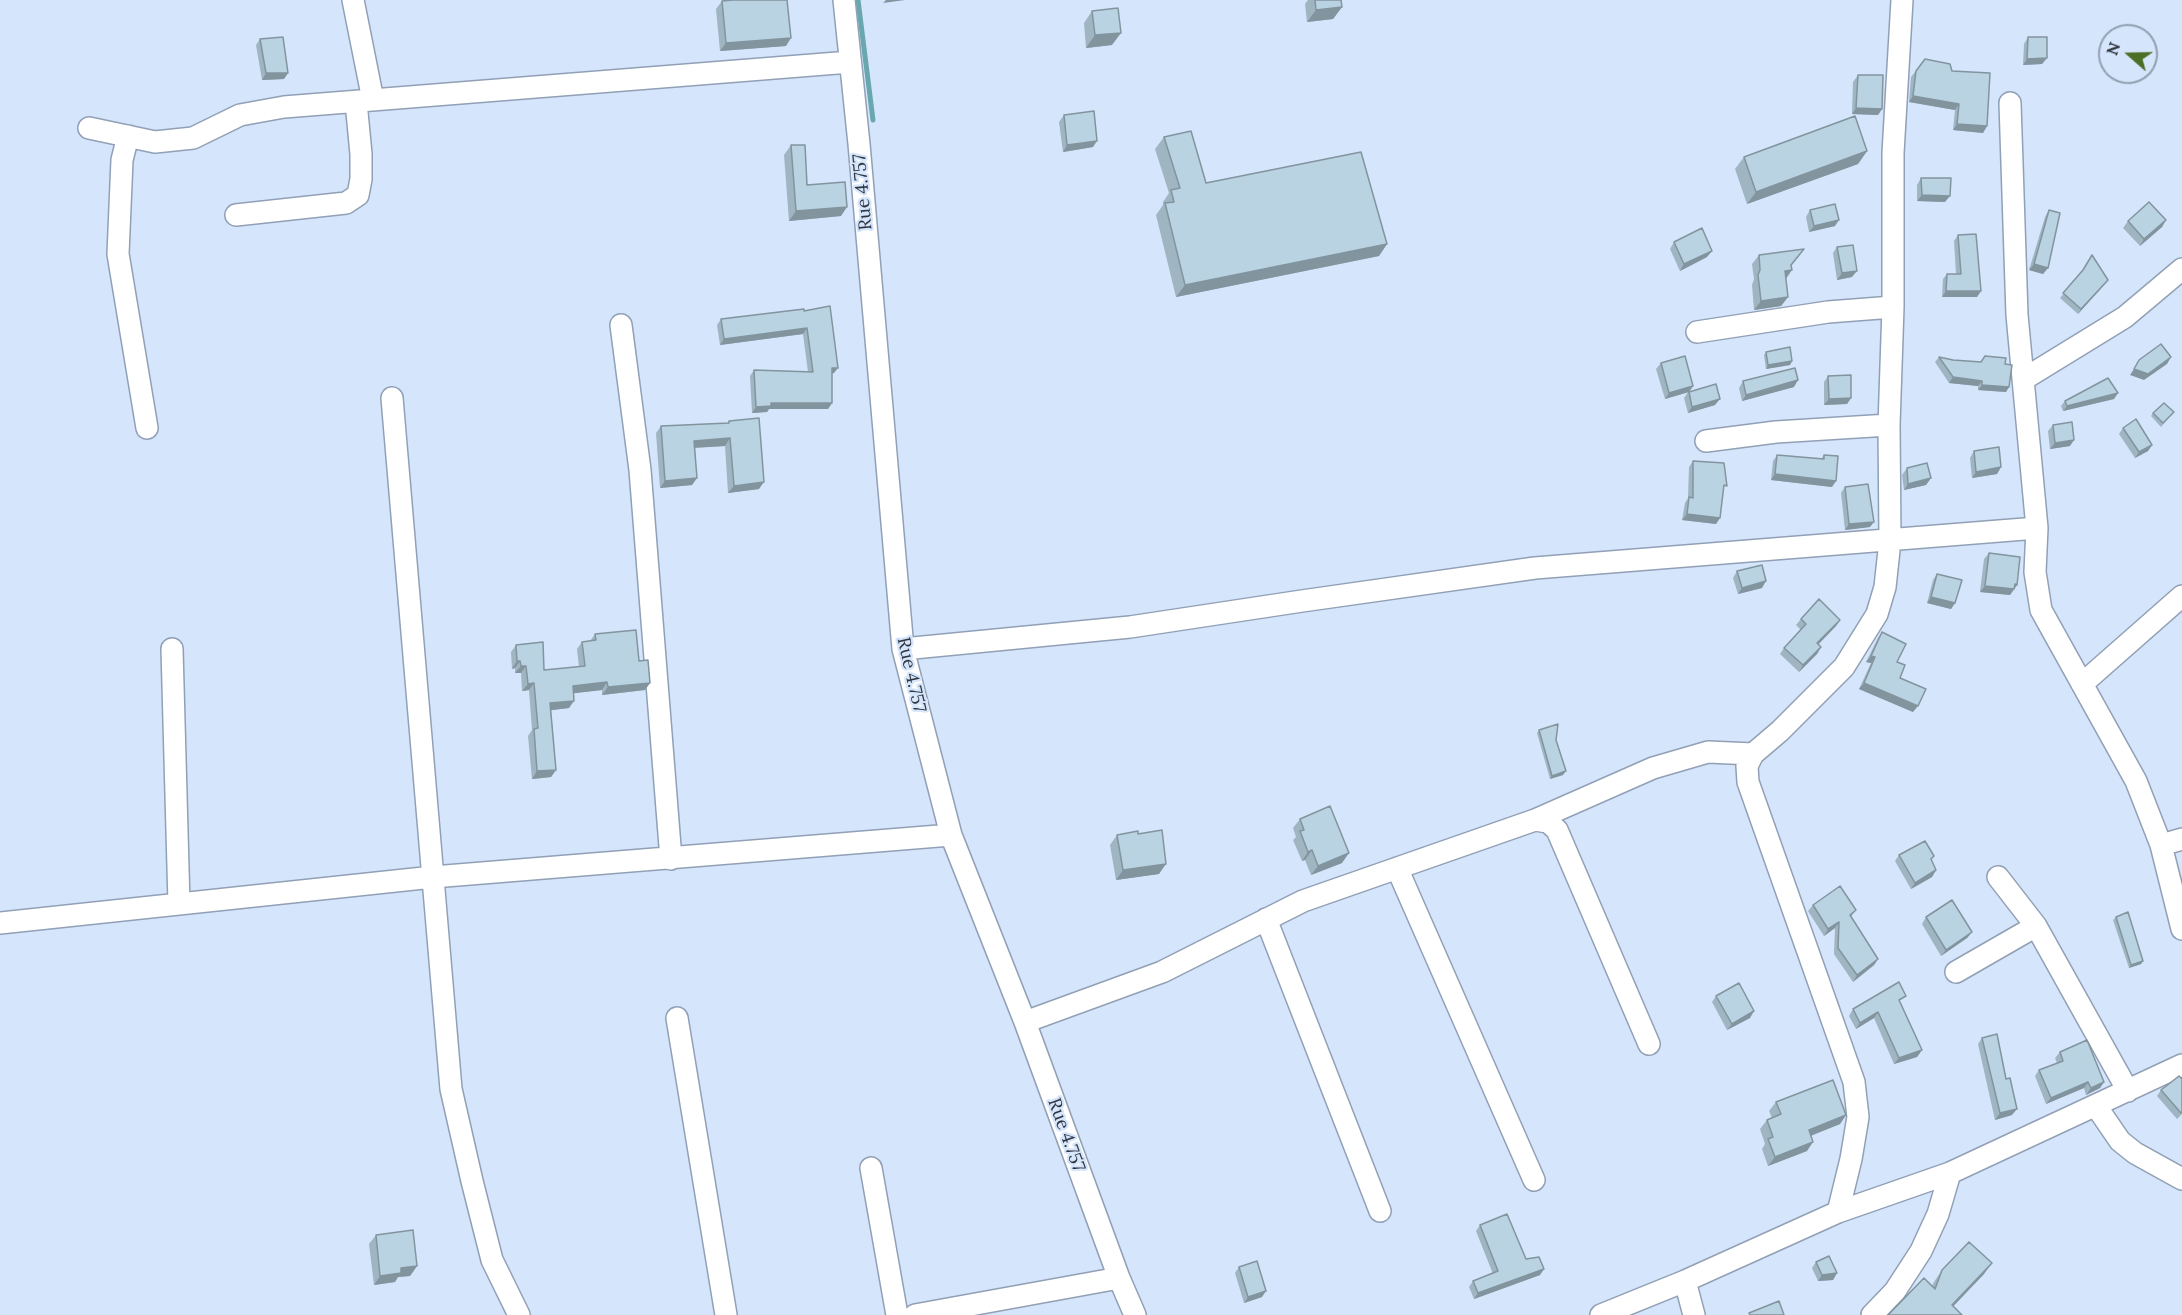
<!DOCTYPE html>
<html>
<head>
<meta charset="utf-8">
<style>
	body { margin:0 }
	#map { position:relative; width:2182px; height:1315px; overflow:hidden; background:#d5e5fc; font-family:Lora,serif }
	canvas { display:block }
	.north { position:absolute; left:2098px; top:24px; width:60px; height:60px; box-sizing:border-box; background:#d5e5fc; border:2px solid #939fb0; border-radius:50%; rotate:290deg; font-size:16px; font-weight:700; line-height:24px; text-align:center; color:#2f353e }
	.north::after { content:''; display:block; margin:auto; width:21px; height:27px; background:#4c6f27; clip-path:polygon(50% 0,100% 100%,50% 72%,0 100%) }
</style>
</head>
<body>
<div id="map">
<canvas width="2182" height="1315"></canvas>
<div class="north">N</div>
</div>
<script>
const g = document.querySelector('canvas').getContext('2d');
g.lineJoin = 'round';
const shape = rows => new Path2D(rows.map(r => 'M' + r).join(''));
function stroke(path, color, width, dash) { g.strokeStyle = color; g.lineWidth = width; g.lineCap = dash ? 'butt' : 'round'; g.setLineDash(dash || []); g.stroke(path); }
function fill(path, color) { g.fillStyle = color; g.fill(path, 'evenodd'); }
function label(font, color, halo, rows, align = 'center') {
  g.font = font + ' Lora,serif'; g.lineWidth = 4.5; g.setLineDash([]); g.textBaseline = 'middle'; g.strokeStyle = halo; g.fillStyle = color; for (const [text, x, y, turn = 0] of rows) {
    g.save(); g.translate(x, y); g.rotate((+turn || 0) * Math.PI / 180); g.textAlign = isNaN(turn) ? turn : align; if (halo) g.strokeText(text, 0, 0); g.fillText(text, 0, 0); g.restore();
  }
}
stroke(shape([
	[858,0,873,120]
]), '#69a7af', 5);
const street = shape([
	[353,0,373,100],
	[844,0,859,144,903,649,951,835,1025,1022,1119,1278,1135,1315],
	[89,128,155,142,193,138,240,115,284,107,850,62],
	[128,136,122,160,118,254,147,428],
	[236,215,346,203,358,195,361,179,361,154,356,102],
	[621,325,640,470,671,859],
	[1697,332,1828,312,1893,307],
	[2024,379,2125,317,2182,269],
	[392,398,451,1089,472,1181,492,1260,519,1315],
	[1706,441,1776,432,1889,425],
	[2037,528,2035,572,2041,610,2136,781,2161,845,2182,929],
	[172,649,179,904],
	[903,649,1130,627,1302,601,1535,568,2037,528,2017,315,2010,103],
	[2082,684,2182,596],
	[1535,820,1653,768,1708,752,1753,754],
	[2161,845,2182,839],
	[1397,868,1534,1180],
	[1998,877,2036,926,2128,1091],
	[1266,919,1380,1211],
	[0,923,433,877,951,835],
	[1956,972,2036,926],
	[677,1018,726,1315],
	[1025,1022,1162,972,1303,901,1535,820,1548,822,1557,830,1649,1044],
	[2096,1106,2120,1141,2135,1153,2182,1179],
	[871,1168,897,1315],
	[1838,1212,1851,1159,1858,1117,1854,1082,1748,782,1747,766,1753,754,1780,731,1844,667,1877,614,1885,587,1890,541,1889,425,1893,307,1893,153,1902,0],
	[1685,1281,1694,1315],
	[915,1315,1119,1278],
	[1601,1315,1685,1281,1838,1212,1950,1173,2182,1065],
	[1872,1315,1895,1291,1921,1251,1938,1214,1950,1173]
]);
stroke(street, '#91a0b5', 24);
stroke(street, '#fff', 21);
fill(shape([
	[1308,0,1341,0,1342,7,1333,19,1307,22,1305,4],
	[722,1,786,46,720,51,716,9],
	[1092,11,1112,45,1086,48,1084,23],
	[2028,37,2047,58,2042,64,2023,65,2024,44],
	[260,39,288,73,284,79,262,80,256,45],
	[1925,59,1952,71,1987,126,1983,133,1953,130,1955,110,1909,102,1911,77],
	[1858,75,1882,109,1878,115,1852,114,1853,82],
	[1064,115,1093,147,1063,152,1059,122],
	[1164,137,1206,183,1387,244,1379,256,1176,297,1156,215,1163,205,1163,202,1169,193,1155,149],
	[791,145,807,185,841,216,789,221,784,155],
	[1867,151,1858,164,1747,204,1735,169,1744,157],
	[1921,178,1945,202,1917,201,1917,185],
	[1810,210,1835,226,1809,232,1806,217],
	[2049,210,2048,268,2043,274,2029,270,2045,217],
	[2166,220,2162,227,2140,246,2123,228,2128,221],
	[1958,235,1981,291,1977,297,1942,297,1943,279,1947,274,1956,274,1954,241],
	[1674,242,1707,257,1680,271,1670,249],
	[1837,247,1852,277,1837,280,1833,253],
	[1759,255,1797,258,1791,265,1786,279,1788,297,1781,306,1754,310,1752,285,1754,279,1752,264],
	[2092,255,2104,285,2078,314,2060,298,2082,272],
	[804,311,834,373,832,374,832,403,828,409,769,409,767,412,752,413,750,376,754,370,808,372,803,334,720,345,717,325,721,319],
	[1766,352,1792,361,1790,365,1766,369,1764,355],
	[1939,357,1953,360,2005,364,2009,387,2006,392,1978,390,1978,386,1949,383,1935,362],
	[1661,363,1693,386,1689,392,1715,405,1688,413,1684,398,1688,392,1665,399,1656,369],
	[1828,376,1851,398,1847,404,1824,405,1824,382],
	[1743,381,1794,387,1742,401,1739,388],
	[2118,393,2114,399,2063,411,2061,406,2065,401],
	[2174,412,2161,427,2151,416,2153,413],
	[729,421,759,489,728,493,725,446,695,448,697,478,692,485,660,488,656,433,661,426,727,423],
	[2053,425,2070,446,2050,449,2048,431],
	[2123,428,2152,445,2148,451,2135,458,2119,434],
	[1974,451,2001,467,1997,474,1972,478,1970,458],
	[1777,455,1821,459,1824,455,1832,487,1771,480,1773,461],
	[1693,461,1723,492,1716,524,1682,520,1685,503,1688,498,1689,467],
	[1907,468,1931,478,1926,485,1904,490,1902,475],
	[1845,487,1870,527,1845,530,1841,493],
	[1989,553,2017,585,2010,595,1980,592,1984,559],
	[1737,571,1762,588,1738,594,1733,578],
	[1937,574,1955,603,1951,609,1927,603,1933,580],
	[1801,619,1840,620,1836,626,1818,644,1821,647,1817,654,1799,672,1780,654,1784,648,1801,630,1796,625],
	[1882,632,1897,662,1900,678,1913,712,1859,689,1871,663,1866,662,1878,638],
	[595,634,639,661,650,683,645,690,602,695,602,690,573,693,569,708,551,710,556,770,551,777,532,779,528,736,532,730,529,690,522,691,521,673,515,673,515,668,512,669,511,652,516,645,544,670,579,667,577,649,582,642,590,641],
	[1539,730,1556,740,1563,775,1550,779,1537,733],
	[1300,819,1342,863,1311,875,1305,860,1302,861,1293,840,1296,837,1293,828],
	[1138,834,1159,874,1116,880,1110,845,1117,835],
	[1899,855,1932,861,1936,870,1932,877,1911,889,1895,861],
	[1813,905,1856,910,1851,917,1878,959,1874,965,1853,982,1834,954,1835,928,1824,936,1808,911],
	[1926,917,1972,932,1967,938,1941,956,1922,924],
	[2116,917,2143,961,2141,964,2129,968,2113,920],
	[1716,996,1750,1018,1727,1030,1712,1002],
	[1901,1003,1922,1050,1917,1057,1894,1064,1874,1018,1856,1029,1849,1016,1853,1009],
	[1982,1038,2012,1115,1995,1120,1978,1044],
	[2060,1052,2104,1082,2100,1088,2086,1095,2084,1088,2046,1104,2035,1076,2039,1070,2057,1063,2055,1058],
	[2182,1079,2182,1114,2177,1119,2157,1096,2161,1090],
	[1776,1102,1846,1115,1840,1124,1811,1136,1807,1151,1768,1166,1762,1149,1765,1144,1760,1129,1767,1120,1772,1118,1769,1111],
	[1480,1225,1526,1259,1540,1275,1474,1299,1469,1287,1473,1281,1493,1274,1476,1231],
	[376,1235,417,1266,410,1276,398,1277,395,1282,374,1285,369,1244],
	[1816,1262,1837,1273,1833,1280,1818,1281,1812,1268],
	[1239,1267,1262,1297,1244,1303,1235,1273],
	[1942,1270,1984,1274,1953,1306,1932,1286,1934,1282]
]), '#9fb5c2');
fill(shape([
	[886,0,905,0,883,3],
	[1342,7,1333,19,1307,22,1316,10],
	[1121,33,1112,45,1086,48,1095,35],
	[791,38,786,46,720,51,726,43],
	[2047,58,2042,64,2023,65,2027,59],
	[266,73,288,73,284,79,262,80],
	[1913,96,1959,104,1955,110,1909,102],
	[1856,108,1882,109,1878,115,1852,114],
	[1957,124,1987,126,1983,133,1953,130],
	[1097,141,1093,147,1063,152,1067,145],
	[1867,151,1858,164,1747,204,1756,192],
	[1922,195,1950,196,1945,202,1917,201],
	[847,207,841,216,789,221,796,211],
	[1839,220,1835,226,1809,232,1814,226],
	[2166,220,2162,227,2140,246,2144,239],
	[1387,244,1379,256,1176,297,1185,285],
	[1804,249,1787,271,1792,270,1785,280,1785,271],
	[1712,251,1707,257,1680,271,1684,264],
	[2034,264,2048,268,2043,274,2029,270],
	[1857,271,1852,277,1837,280,1842,273],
	[2108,280,2104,285,2078,314,2081,309],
	[1946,291,1981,291,1977,297,1942,297],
	[1788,297,1781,306,1754,310,1761,301],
	[807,328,803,334,720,345,724,339],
	[2171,357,2167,364,2144,380,2130,375,2134,369],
	[1792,361,1790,365,1766,369,1768,365],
	[832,368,838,368,834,373,828,374],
	[1953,377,1982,381,1978,386,1949,383],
	[1798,380,1794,387,1742,401,1746,395],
	[1982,385,2009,387,2006,392,1978,390],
	[1693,386,1689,392,1665,399,1669,393],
	[2118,393,2114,399,2063,411,2067,406],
	[1851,398,1847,404,1824,405,1829,399],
	[1720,399,1715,405,1688,413,1692,407],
	[771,403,832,403,828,409,769,409,767,412,752,413,756,407],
	[730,438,725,446,689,448,694,441],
	[2074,440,2070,446,2050,449,2055,443],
	[2152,445,2148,451,2135,458,2139,452],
	[2001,467,1997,474,1972,478,1976,472],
	[1775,474,1836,481,1832,487,1771,480],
	[697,478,692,485,660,488,665,481],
	[1931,478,1926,485,1904,490,1908,484],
	[764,482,759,489,728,493,734,486],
	[1687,514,1720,518,1716,524,1682,520],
	[1874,522,1870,527,1845,530,1849,524],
	[1766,581,1762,588,1738,594,1742,588],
	[2017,585,2010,595,1980,592,1985,586],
	[1931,597,1955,603,1951,609,1927,603],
	[1840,620,1836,626,1813,650,1817,643],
	[1821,647,1817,654,1799,672,1803,665],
	[1871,656,1875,657,1871,663,1866,662],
	[517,661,520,661,515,668,512,669],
	[521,666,526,666,521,673,515,673],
	[607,682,602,690,568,694,573,686],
	[534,683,529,690,522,691,528,684],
	[650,683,645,690,602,695,608,687],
	[1864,683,1918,706,1913,712,1859,689],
	[574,701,569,708,545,711,550,703],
	[556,770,551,777,532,779,537,771],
	[1566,771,1563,775,1550,779,1552,776],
	[1312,850,1305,860,1302,861,1308,852],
	[1349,853,1342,863,1311,875,1318,866],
	[1166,864,1159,874,1116,880,1123,870],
	[1936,870,1932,877,1911,889,1915,883],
	[1839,922,1835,928,1824,936,1828,929],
	[1972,932,1967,938,1941,956,1946,950],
	[1878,959,1874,965,1853,982,1857,975],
	[2143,961,2141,964,2129,968,2131,965],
	[1754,1011,1750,1018,1727,1030,1732,1024],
	[1878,1012,1874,1018,1856,1029,1860,1023],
	[1922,1050,1917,1057,1894,1064,1899,1058],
	[2088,1082,2084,1088,2046,1104,2051,1098],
	[2104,1082,2100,1088,2086,1095,2091,1088],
	[2017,1109,2012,1115,1995,1120,2000,1113],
	[1846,1115,1840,1124,1802,1139,1809,1130],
	[1813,1142,1807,1151,1768,1166,1775,1157],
	[1992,1263,1984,1274,1945,1315,1952,1305],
	[417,1266,410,1276,398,1277,395,1282,374,1285,380,1276,401,1268],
	[1544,1269,1540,1275,1474,1299,1478,1293],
	[1837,1273,1833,1280,1818,1281,1822,1275],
	[1266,1291,1262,1297,1244,1303,1248,1297]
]), '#82949e');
const building = shape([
	[733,0,787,0,791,38,726,43,722,1,733,0],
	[1315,0,1341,0,1342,7,1316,10,1315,0],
	[1118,8,1121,33,1095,35,1092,11,1118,8],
	[283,37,288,73,266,73,260,39,283,37],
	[2028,37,2047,37,2047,58,2027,59,2028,37],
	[1925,59,1950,64,1952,71,1990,73,1987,126,1957,124,1959,104,1913,96,1916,71,1925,59],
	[1858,75,1883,75,1882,109,1856,108,1858,75],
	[1094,111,1097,141,1067,145,1064,115,1094,111],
	[1855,116,1867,151,1756,192,1744,157,1855,116],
	[1191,131,1206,183,1361,152,1387,244,1185,285,1165,203,1174,202,1171,190,1180,188,1164,137,1191,131],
	[791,145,805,145,807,185,845,182,847,207,796,211,791,145],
	[1921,178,1951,178,1950,196,1922,195,1921,178],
	[2149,202,2166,220,2144,239,2128,221,2149,202],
	[1835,204,1839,220,1814,226,1810,210,1835,204],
	[2049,210,2060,213,2048,268,2034,264,2049,210],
	[1702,228,1712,251,1684,264,1674,242,1702,228],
	[1976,234,1981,291,1946,291,1947,274,1961,274,1958,235,1976,234],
	[1853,245,1857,271,1842,273,1837,247,1853,245],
	[1804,249,1791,265,1792,270,1785,271,1788,297,1761,301,1758,275,1760,270,1759,255,1804,249],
	[2092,255,2108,280,2081,309,2063,293,2083,270,2092,255],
	[830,306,838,368,832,368,832,403,771,403,771,406,756,407,754,370,813,372,807,328,724,339,721,319,804,309,804,311,830,306],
	[2161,344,2171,357,2148,374,2134,369,2139,360,2161,344],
	[1790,347,1792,361,1768,365,1766,352,1790,347],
	[1685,356,1693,386,1669,393,1661,363,1685,356],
	[1985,356,2006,358,2005,364,2012,365,2009,387,1982,385,1982,381,1953,377,1939,357,1953,360,1981,362,1985,356],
	[1795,368,1798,380,1746,395,1743,381,1795,368],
	[1851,375,1851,398,1829,399,1828,376,1851,375],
	[2108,378,2118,393,2067,406,2065,401,2108,378],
	[1716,384,1720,399,1692,407,1689,392,1716,384],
	[2164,403,2174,412,2163,423,2153,413,2164,403],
	[759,418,764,482,734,486,730,438,694,441,697,478,665,481,661,426,729,423,729,421,759,418],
	[2136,419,2152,445,2139,452,2123,428,2136,419],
	[2072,422,2074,440,2055,443,2053,425,2072,422],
	[1999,447,2001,467,1976,472,1974,451,1999,447],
	[1777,455,1824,459,1824,455,1838,456,1836,481,1775,474,1777,455],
	[1693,461,1724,463,1727,486,1724,485,1720,518,1687,514,1689,497,1693,498,1693,461],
	[1927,463,1931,478,1908,484,1907,468,1927,463],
	[1868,484,1874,522,1849,524,1845,487,1868,484],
	[1989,553,2020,557,2017,585,2015,584,2014,589,1985,586,1989,553],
	[1762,565,1766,581,1742,588,1737,571,1762,565],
	[1937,574,1962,580,1955,603,1931,597,1937,574],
	[1819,599,1840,620,1817,643,1821,647,1803,665,1784,648,1806,624,1801,619,1819,599],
	[636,630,639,661,648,660,650,683,608,687,607,682,573,686,574,701,550,703,556,770,537,771,534,729,538,728,534,683,528,684,526,666,521,666,520,661,517,661,516,645,543,642,544,670,585,666,582,642,596,640,595,634,636,630],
	[1882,632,1906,644,1897,662,1905,665,1900,678,1926,689,1918,706,1864,683,1875,657,1871,656,1882,632],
	[1558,724,1556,740,1566,771,1552,776,1539,730,1558,724],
	[1330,806,1349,853,1318,866,1312,850,1308,852,1300,831,1304,830,1300,819,1330,806],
	[1162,830,1166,864,1123,870,1117,835,1138,831,1138,834,1162,830],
	[1925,841,1934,856,1931,859,1936,870,1915,883,1899,855,1925,841],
	[1840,886,1856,910,1850,915,1878,959,1857,975,1838,948,1839,922,1828,929,1813,905,1840,886],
	[1952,900,1972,932,1946,950,1926,917,1952,900],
	[2128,912,2143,961,2131,965,2116,917,2128,912],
	[1899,982,1906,996,1899,1000,1922,1050,1899,1058,1878,1012,1860,1023,1853,1009,1899,982],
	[1739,983,1754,1011,1732,1024,1716,996,1739,983],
	[1997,1034,2006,1079,2010,1078,2017,1109,2000,1113,1982,1038,1997,1034],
	[2087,1040,2104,1082,2091,1088,2088,1082,2051,1098,2039,1070,2063,1061,2060,1052,2087,1040],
	[2179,1076,2182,1079,2182,1112,2181,1113,2161,1090,2179,1076],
	[1833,1080,1846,1115,1809,1130,1813,1142,1775,1157,1768,1139,1773,1137,1767,1120,1781,1114,1776,1102,1833,1080],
	[1507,1214,1526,1259,1539,1257,1544,1269,1478,1293,1473,1281,1498,1271,1480,1225,1507,1214],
	[413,1230,417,1266,401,1268,401,1273,380,1276,376,1235,413,1230],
	[1969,1242,1992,1263,1952,1305,1962,1315,1888,1315,1924,1278,1935,1289,1942,1270,1969,1242],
	[1829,1256,1837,1273,1822,1275,1816,1262,1829,1256],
	[1257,1261,1266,1291,1248,1297,1239,1267,1257,1261],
	[1779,1301,1784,1315,1750,1315,1749,1313,1779,1301]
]);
fill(building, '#b9d3e2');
stroke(building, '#82949e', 1.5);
label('18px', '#2f353e', '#d5e5fc', [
	["Rue 4.757",863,192,-95],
	["Rue 4.757",911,675,77],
	["Rue 4.757",1066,1135,70]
]);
</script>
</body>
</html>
